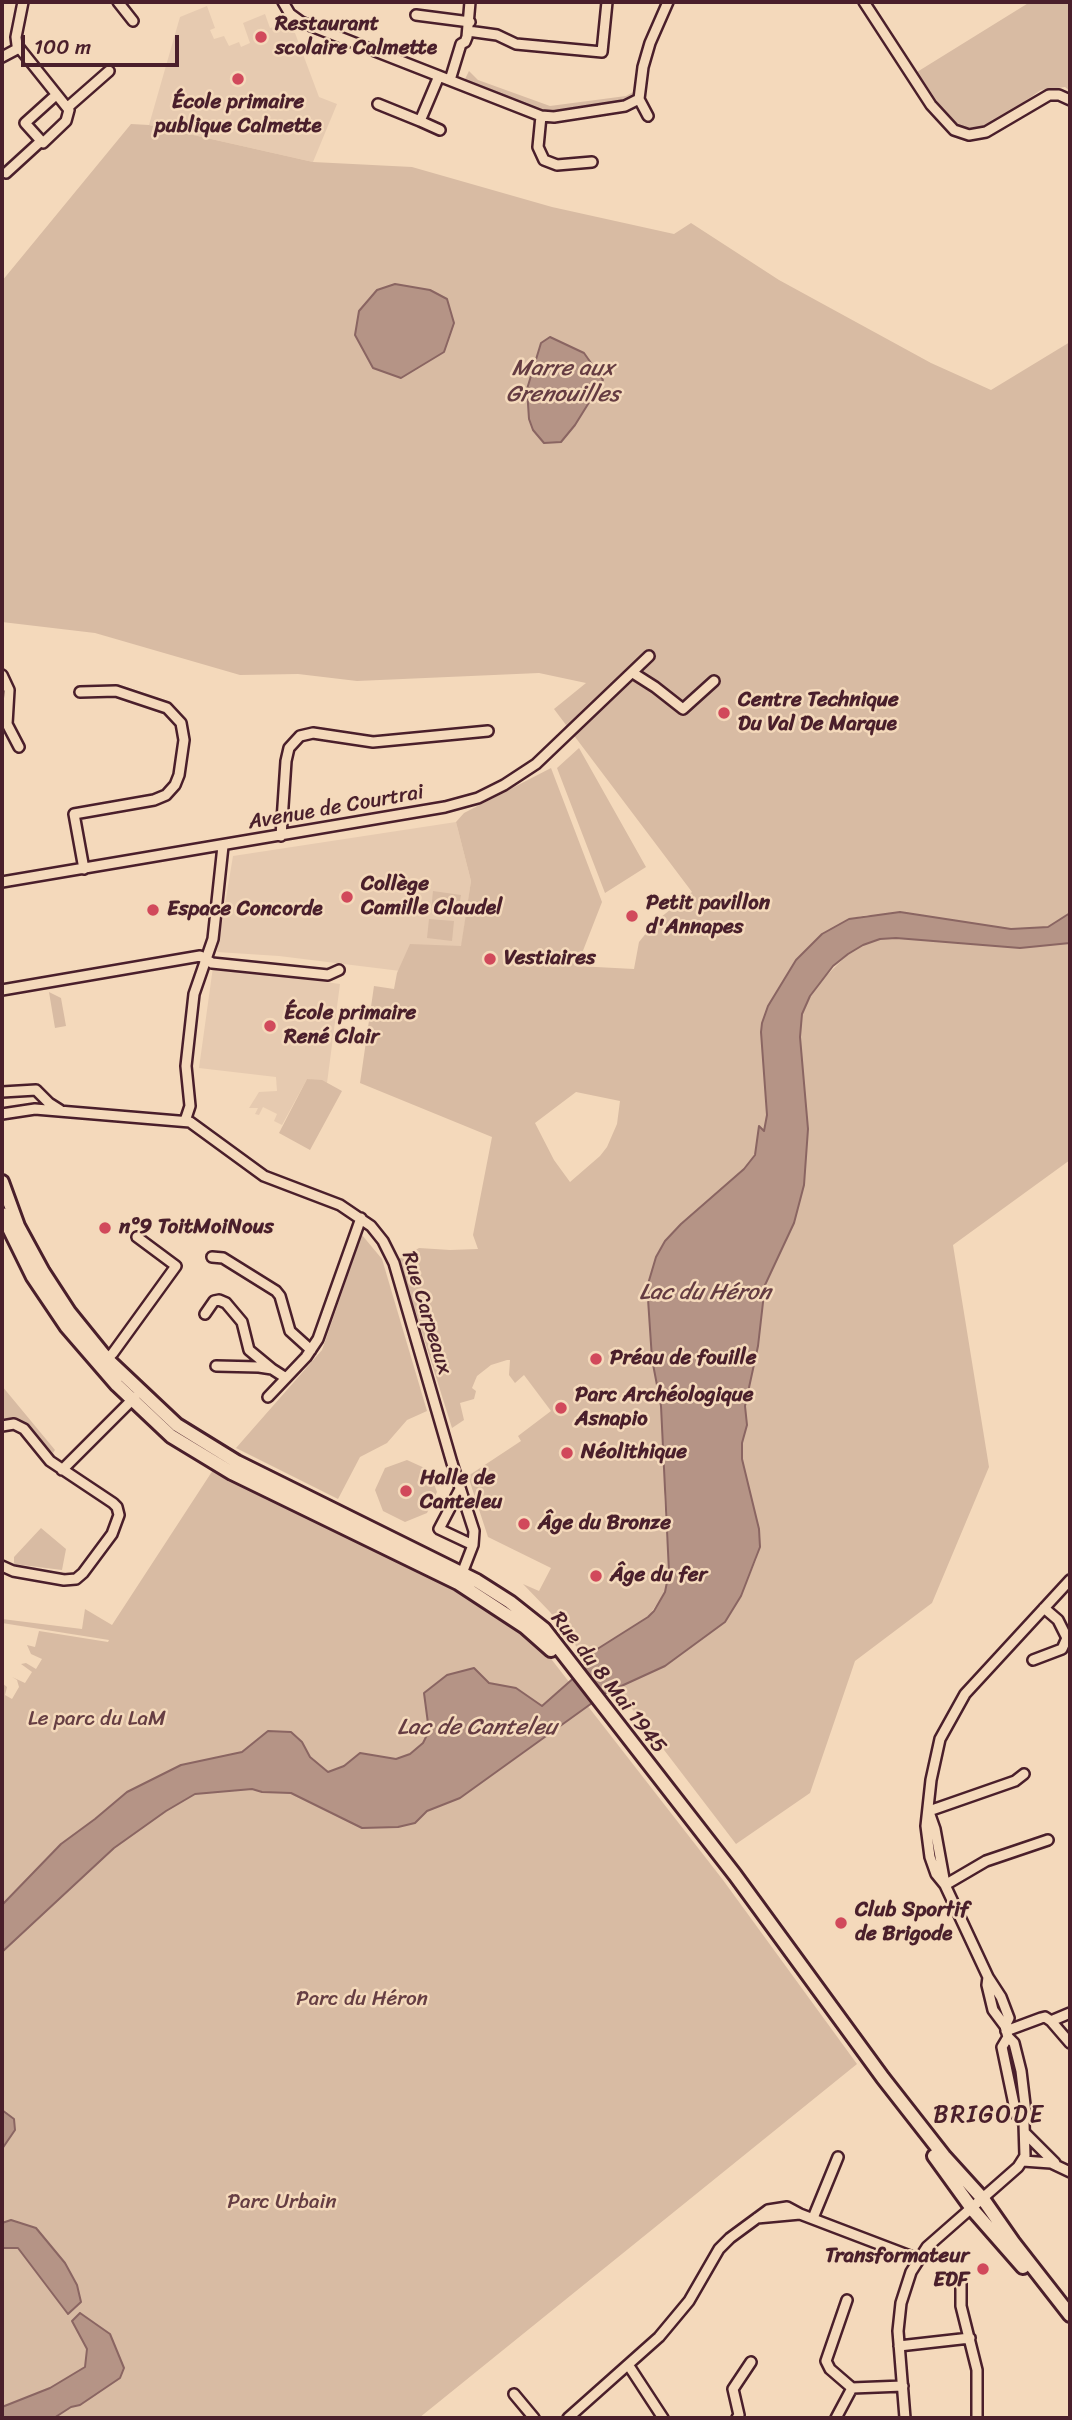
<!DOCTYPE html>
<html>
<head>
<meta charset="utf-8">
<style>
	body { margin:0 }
	#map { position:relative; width:1072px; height:2420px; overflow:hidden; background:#f4d9bb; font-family:Sriracha,sans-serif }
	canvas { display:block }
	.frame { position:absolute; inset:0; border:4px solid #4a1f2b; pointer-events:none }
	.scale { position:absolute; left:21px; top:35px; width:158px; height:32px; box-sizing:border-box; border:4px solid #4a1f2b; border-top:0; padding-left:9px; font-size:21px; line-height:24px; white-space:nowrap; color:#4a1f2b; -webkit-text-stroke:5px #f4d9bb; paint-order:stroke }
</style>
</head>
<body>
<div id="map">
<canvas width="1072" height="2420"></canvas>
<div class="frame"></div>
<div class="scale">100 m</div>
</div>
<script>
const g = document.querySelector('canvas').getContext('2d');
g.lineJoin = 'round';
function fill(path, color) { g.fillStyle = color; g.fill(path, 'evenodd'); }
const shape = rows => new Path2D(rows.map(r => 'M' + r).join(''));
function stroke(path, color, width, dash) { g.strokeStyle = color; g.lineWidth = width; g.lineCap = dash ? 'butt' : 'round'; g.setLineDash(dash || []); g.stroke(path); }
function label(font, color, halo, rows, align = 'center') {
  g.font = font + ' Sriracha,sans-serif'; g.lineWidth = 5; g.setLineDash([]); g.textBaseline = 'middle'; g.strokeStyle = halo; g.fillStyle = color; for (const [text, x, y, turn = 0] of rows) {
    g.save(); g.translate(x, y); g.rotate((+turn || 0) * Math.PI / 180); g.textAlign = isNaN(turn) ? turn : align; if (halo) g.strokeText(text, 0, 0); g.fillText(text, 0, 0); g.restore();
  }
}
fill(shape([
	[207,6,215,28,210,30,214,39,224,36,229,46,239,42,241,47,250,43,243,23,265,14,270,28,277,26,295,33,319,97,337,104,313,162,149,125,180,17],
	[456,822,471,881,457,978,279,956,217,952,233,856],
	[213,967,340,984,327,1083,307,1079,282,1125,274,1121,277,1114,263,1107,259,1115,255,1114,258,1108,249,1108,259,1092,277,1091,276,1077,199,1068]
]), '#e6cab0');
fill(shape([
	[1030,2,1070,2,1070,91,1065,87,1041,90,995,122,976,129,959,126,946,114,917,72],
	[469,71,478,80,550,106,626,96,635,91,637,85,634,96,629,101,556,112,547,112,464,81],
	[131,124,149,125,313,162,412,167,552,207,674,234,691,223,779,280,931,363,991,390,1070,342,1070,913,1048,927,1011,929,867,915,849,919,822,934,796,960,783,983,764,1074,767,1115,764,1132,759,1127,755,1155,744,1169,681,1224,665,1241,656,1257,648,1284,652,1359,661,1406,666,1478,664,1496,669,1572,665,1592,648,1617,591,1653,585,1668,575,1644,550,1612,523,1584,539,1591,551,1568,488,1537,468,1476,521,1441,518,1436,551,1411,524,1375,515,1383,509,1375,510,1360,507,1360,491,1365,477,1376,472,1388,476,1391,474,1399,460,1403,464,1420,452,1428,399,1259,419,1248,450,1250,478,1249,473,1235,492,1137,360,1083,374,986,394,989,397,973,410,944,461,946,471,881,456,822,464,813,551,768,602,902,577,966,634,969,639,942,655,922,692,892,554,709,586,683,539,673,357,681,298,674,240,675,95,633,2,622,2,281],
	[550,337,584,353,603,380,581,414,541,343],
	[576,1092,620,1101,617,1124,607,1147,600,1156,570,1182,554,1160,535,1123],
	[579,748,646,867,605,893,557,768],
	[433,891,461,895,458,912,431,911],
	[429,919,454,921,452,941,427,938],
	[896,938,1020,948,1070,943,1070,1160,953,1245,989,1467,932,1603,855,1661,810,1793,736,1844,635,1712,613,1690,665,1666,725,1622,741,1596,756,1560,760,1547,759,1529,742,1459,742,1443,747,1425,745,1406,758,1346,762,1296,765,1285,794,1223,804,1185,808,1129,800,1037,802,1014,810,996,821,981,848,954,863,945,880,939],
	[49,992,61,998,66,1026,55,1028],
	[307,1079,322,1080,342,1091,310,1150,279,1133],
	[362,1235,382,1259,427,1411,407,1420,387,1443,360,1457,338,1499,236,1448,322,1350],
	[2,1386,55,1450,53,1453,24,1422,12,1418,2,1419],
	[407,1460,429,1470,437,1492,427,1513,405,1522,383,1511,375,1490,385,1468],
	[213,1470,331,1529,454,1586,538,1642,723,1880,857,2064,419,2418,2,2418,2,1683,7,1687,5,1695,12,1699,19,1687,17,1680,12,1677,25,1683,32,1672,21,1664,26,1663,36,1669,42,1659,31,1654,27,1645,35,1647,39,1631,108,1642,109,1640,2,1623,2,1619,82,1629,85,1609,112,1625],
	[41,1528,66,1549,62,1570,14,1564,14,1557]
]), '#d8bba3');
const water = shape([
	[395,284,430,290,447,299,454,323,444,352,401,378,373,368,355,335,359,311,377,290,395,284],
	[550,337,584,353,603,380,575,425,561,442,544,443,533,430,529,419,527,389,541,343,550,337],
	[900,912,1011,929,1048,927,1070,913,1070,943,1020,948,896,938,880,939,863,945,848,954,833,966,810,996,802,1014,800,1037,808,1129,804,1185,794,1223,765,1285,758,1346,745,1406,747,1425,742,1443,742,1459,759,1529,760,1547,741,1596,725,1622,665,1666,606,1693,460,1798,427,1811,415,1823,398,1827,362,1828,291,1793,262,1792,252,1789,195,1794,166,1811,114,1848,2,1952,2,1905,61,1844,95,1819,127,1792,181,1765,242,1752,268,1731,291,1732,302,1742,310,1757,328,1772,344,1766,360,1753,396,1759,410,1754,423,1743,429,1731,424,1693,447,1675,474,1668,489,1683,516,1688,542,1706,585,1668,591,1653,648,1617,654,1611,665,1592,669,1572,661,1406,652,1359,648,1299,648,1284,656,1257,665,1241,681,1224,744,1169,755,1155,759,1126,764,1131,767,1115,761,1032,762,1023,768,1006,796,960,822,934,849,919,900,912],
	[2,2110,14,2119,15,2130,2,2149,2,2110],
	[11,2220,36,2228,65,2263,77,2285,81,2302,68,2314,18,2248,2,2248,2,2223,11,2220],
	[80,2313,110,2334,124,2368,120,2378,80,2405,71,2407,54,2418,2,2418,2,2407,50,2388,85,2367,87,2349,72,2321,80,2313]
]);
fill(water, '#b59486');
stroke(water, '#8a6562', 2);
const street = shape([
	[23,2,16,37,17,45,69,110,66,121,43,143,25,123,56,95],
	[118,2,133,21],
	[283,2,290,14,301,22,541,116,554,117,625,106,639,99],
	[864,2,931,105,954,130,969,135,986,132,1049,95,1059,95,1070,100],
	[416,15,470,22],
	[468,31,497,35,516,44,602,52,607,2],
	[2,57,19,48],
	[439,76,420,121,440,130],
	[450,80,461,44,465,42,467,37,470,2],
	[378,104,420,121],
	[68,107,109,71],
	[541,116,538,147,544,160,557,165,592,162],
	[648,116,639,99,643,67,650,43,668,2],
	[6,173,41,141],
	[633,673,655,687,683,709,714,681],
	[2,675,9,690,7,724,19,747],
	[80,692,116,691,167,708,181,723,184,740,179,775,175,785,166,795,154,800,74,814,84,869],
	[281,836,286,761,289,748,300,736,313,733,373,742,488,731],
	[2,882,445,807,478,798,504,785,536,764,649,656],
	[2,990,200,956,212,963,328,975,339,970],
	[2,1092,36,1090,49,1103,60,1110],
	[2,1114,35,1109,190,1122,264,1176,340,1205,371,1226,383,1241,394,1263,452,1463,474,1531,473,1545,461,1576],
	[185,1121,190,1106,186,1066,194,994,213,939,223,846],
	[212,1257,223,1258,276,1291,280,1296,290,1331,311,1350],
	[205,1314,214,1301,219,1300,226,1303,242,1322,249,1350,272,1369],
	[103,1363,113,1353,176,1266,137,1237],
	[216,1366,259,1367,272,1369,286,1378],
	[268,1397,306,1357,318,1339,361,1218],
	[2,1426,14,1424,24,1429,50,1461,113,1503,117,1507,119,1515,112,1534,83,1573,76,1579,64,1580,13,1571,2,1566],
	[62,1470,135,1397],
	[460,1489,439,1529,473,1545],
	[1033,1660,1062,1649,1067,1638,1058,1620,1044,1608],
	[929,1811,1015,1781,1024,1774],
	[929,1812,935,1829,945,1884],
	[945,1885,986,1861,1048,1840],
	[1051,2021,1070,2043],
	[1005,2026,1009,2018,1001,1997,988,1977,945,1885,936,1874,930,1857,926,1826,931,1780,940,1739,965,1694,1070,1580],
	[1006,2031,1041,2018,1045,2017,1051,2021,1070,2013],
	[1008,2037,1002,2047,1016,2114,1024,2123],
	[1025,2133,1055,2163],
	[1023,2161,1051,2163,1070,2172],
	[757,2218,800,2214],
	[813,2218,838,2157],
	[961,2281,961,2306,977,2370,977,2418],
	[847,2300,826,2361,830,2369,852,2388],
	[899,2346,970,2338],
	[629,2366,663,2418],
	[514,2394,534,2418],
	[568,2418,659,2337,689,2301,719,2249,730,2238,768,2210,787,2207,800,2214,918,2259],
	[737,2418,739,2415,733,2389,751,2362],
	[836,2418,852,2388,903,2386],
	[905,2418,898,2331,901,2303,911,2272,927,2247,1018,2167,1025,2156,1024,2123,1026,2113,1021,2071,1014,2043,1008,2037,1005,2026,993,2010,987,1985,988,1977]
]);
const secondary = shape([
	[2,1182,18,1226,43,1272,69,1312,107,1359,177,1425,237,1462,477,1581,510,1602,544,1629,735,1875,883,2078,944,2156,983,2199,1013,2242,1070,2315],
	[2,1214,33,1277,66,1326,117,1385,171,1436,232,1473,458,1583,525,1627,551,1650],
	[934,2156,973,2210,1023,2267]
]);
stroke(street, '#4a1f2b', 14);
stroke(secondary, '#4a1f2b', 18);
stroke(street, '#f4d9bb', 9);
stroke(secondary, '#f4d9bb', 12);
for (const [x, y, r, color] of [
	[261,37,7,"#d1495b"],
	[238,79,7,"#d1495b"],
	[724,713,7,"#d1495b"],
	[347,897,7,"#d1495b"],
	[153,910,7,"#d1495b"],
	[632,916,7,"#d1495b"],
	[490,959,7,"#d1495b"],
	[270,1026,7,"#d1495b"],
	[105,1228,7,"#d1495b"],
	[596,1359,7,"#d1495b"],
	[561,1408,7,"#d1495b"],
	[567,1453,7,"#d1495b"],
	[406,1491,7,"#d1495b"],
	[524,1524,7,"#d1495b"],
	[596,1576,7,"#d1495b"],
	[841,1923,7,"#d1495b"],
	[983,2269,7,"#d1495b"]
]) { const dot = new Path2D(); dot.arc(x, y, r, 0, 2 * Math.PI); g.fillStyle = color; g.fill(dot); stroke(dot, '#f4d9bb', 2.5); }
label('bold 21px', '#4a1f2b', '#f4d9bb', [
	["Restaurant",275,25],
	["scolaire Calmette",275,49],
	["École primaire",238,103,"center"],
	["publique Calmette",238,127,"center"],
	["Centre Technique",738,701],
	["Du Val De Marque",738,725],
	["Collège",361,885],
	["Camille Claudel",361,909],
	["Petit pavillon",646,904],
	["d'Annapes",646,928],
	["Espace Concorde",167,910],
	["Vestiaires",504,959],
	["École primaire",284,1014],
	["René Clair",284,1038],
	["n°9 ToitMoiNous",119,1228],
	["Préau de fouille",610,1359],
	["Parc Archéologique",575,1396],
	["Asnapio",575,1420],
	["Néolithique",581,1453],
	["Halle de",420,1479],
	["Canteleu",420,1503],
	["Âge du Bronze",538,1524],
	["Âge du fer",610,1576],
	["Club Sportif",855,1911],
	["de Brigode",855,1935],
	["Transformateur",969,2257,"right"],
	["EDF",969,2281,"right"]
], 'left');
label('21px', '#4a1f2b', '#f4d9bb', [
	["Avenue de Courtrai",336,808,-10],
	["Rue Carpeaux",426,1313,73],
	["Rue du 8 Mai 1945",608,1683,52]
]);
label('21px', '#663e43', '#f4d9bb', [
	["Le parc du LaM",97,1720],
	["Parc du Héron",362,2000],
	["Parc Urbain",282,2203]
]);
label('italic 23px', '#653c42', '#f4d9bb', [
	["Marre aux",563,369],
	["Grenouilles",563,395],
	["Lac du Héron",705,1293],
	["Lac de Canteleu",477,1728]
]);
g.letterSpacing = '2px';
label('24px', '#4a1f2b', '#f4d9bb', [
	["BRIGODE",989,2116]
]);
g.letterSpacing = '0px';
</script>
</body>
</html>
